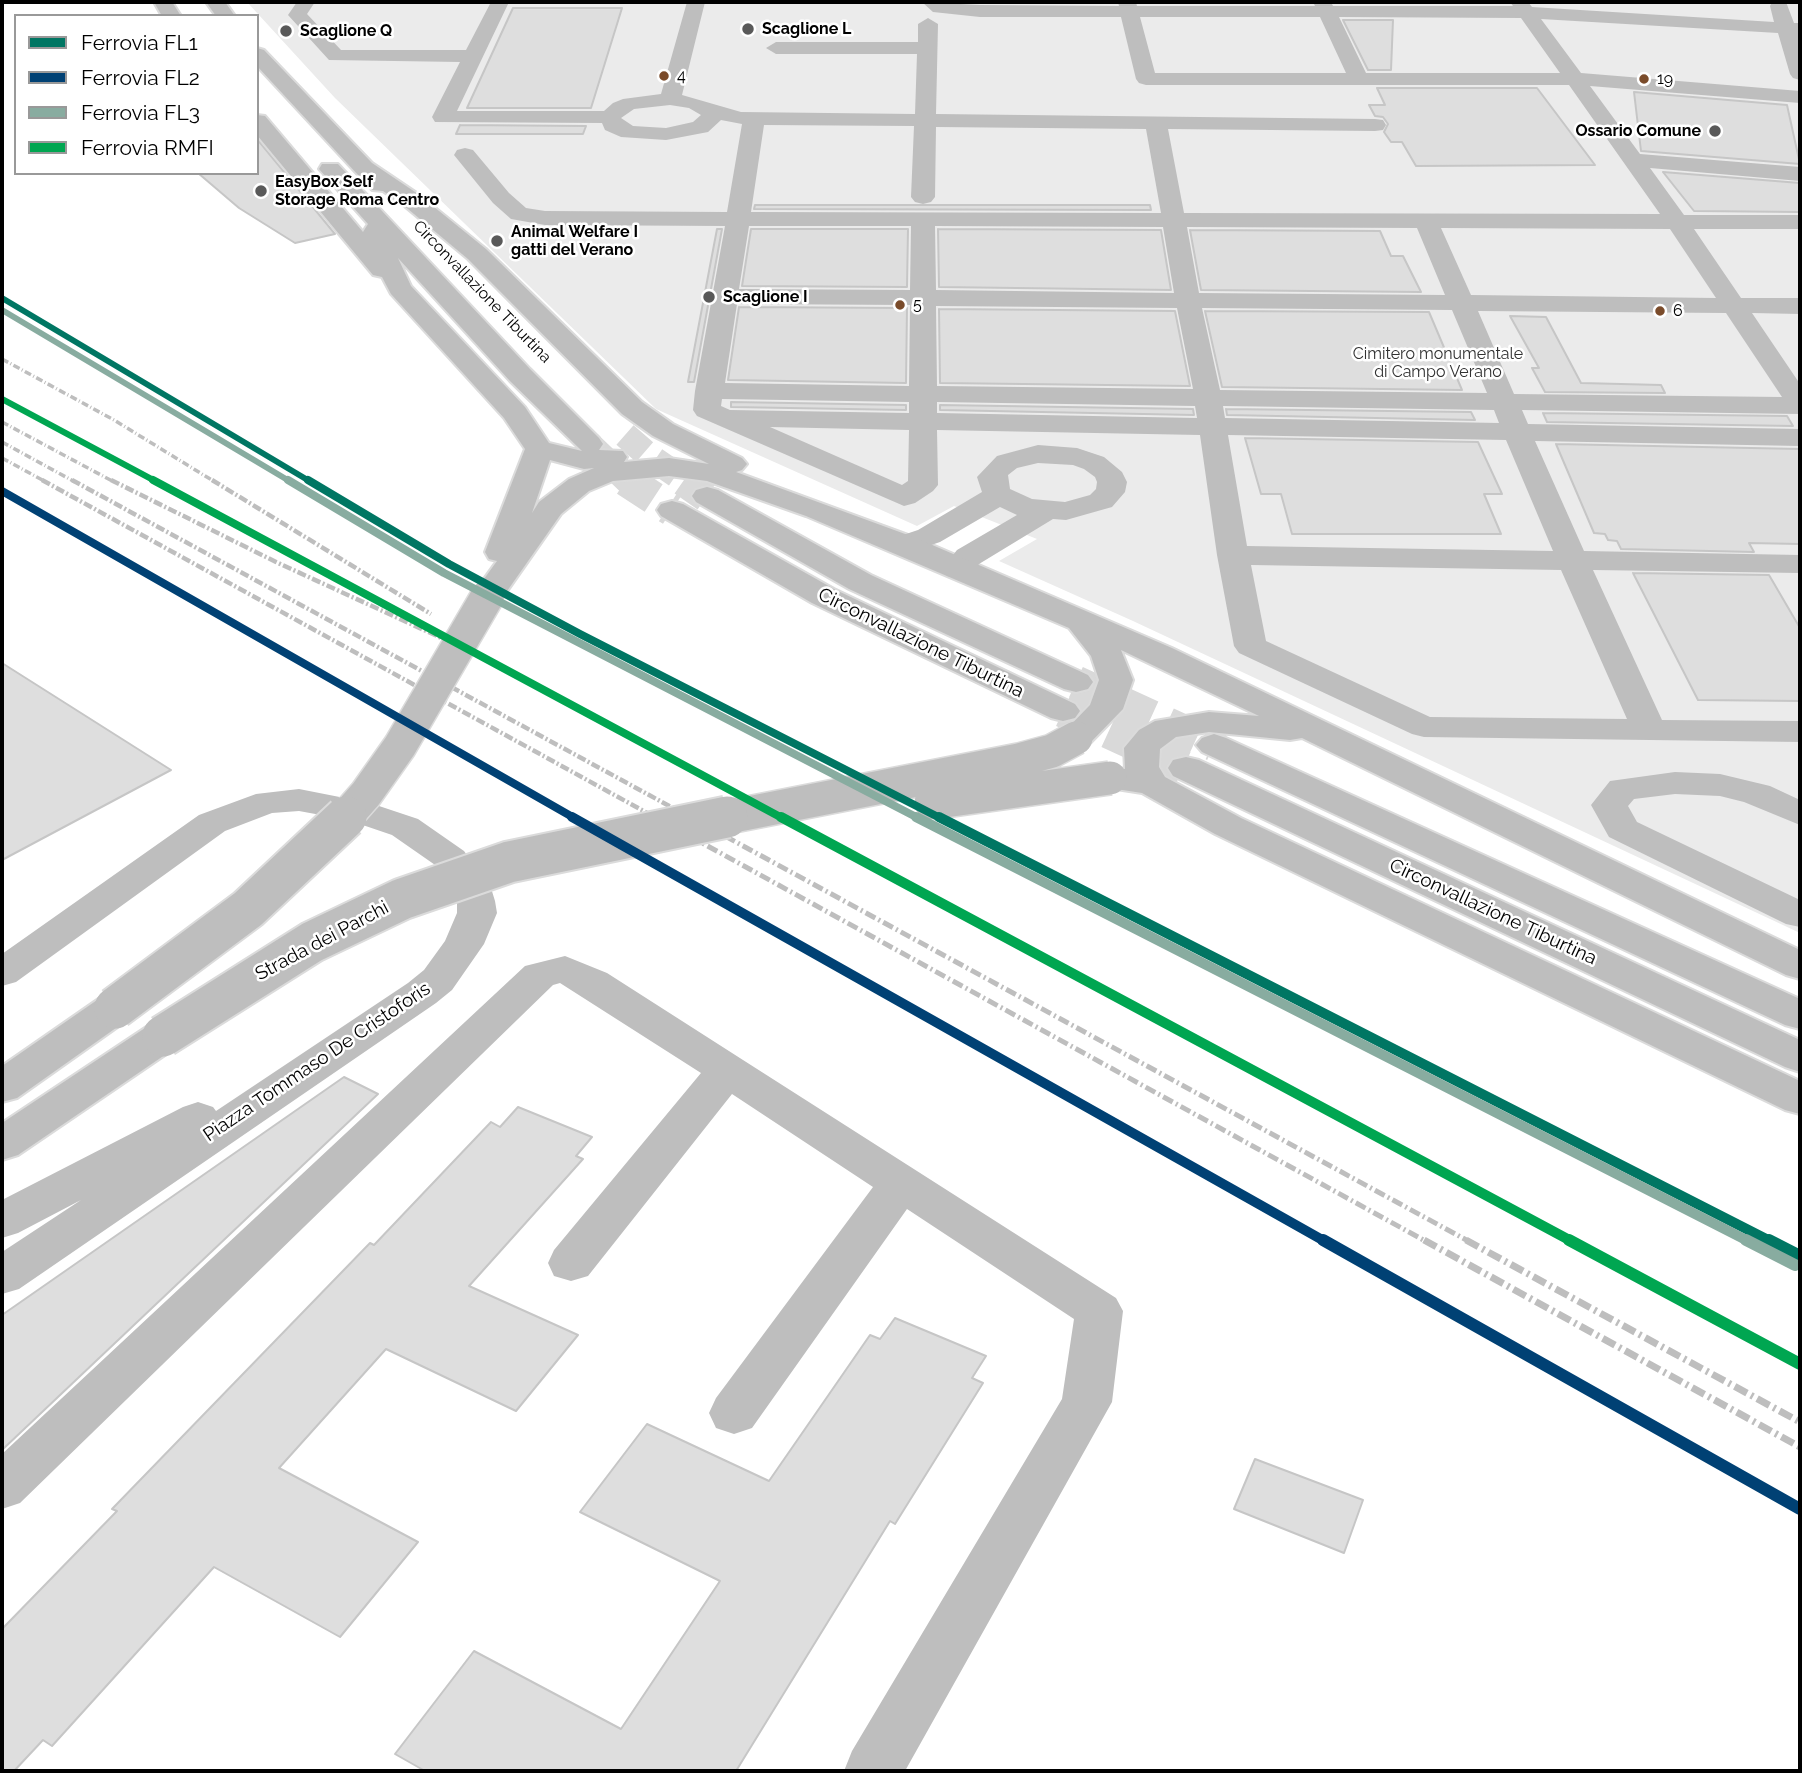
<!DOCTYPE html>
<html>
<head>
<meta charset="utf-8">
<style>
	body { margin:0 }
	#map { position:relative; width:1802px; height:1773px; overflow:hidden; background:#fff; font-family:Raleway,sans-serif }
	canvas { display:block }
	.frame { position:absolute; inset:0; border:4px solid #000; pointer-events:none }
	.legend { position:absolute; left:14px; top:14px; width:245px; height:161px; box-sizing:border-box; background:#fff; border:2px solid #999; margin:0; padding:9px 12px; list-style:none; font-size:21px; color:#000 }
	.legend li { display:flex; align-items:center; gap:14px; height:35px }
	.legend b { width:35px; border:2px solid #999 }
</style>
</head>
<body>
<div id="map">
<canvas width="1802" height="1773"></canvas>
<div class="frame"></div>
<ul class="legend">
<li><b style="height:9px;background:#007663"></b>Ferrovia FL1</li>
<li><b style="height:9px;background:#004174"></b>Ferrovia FL2</li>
<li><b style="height:9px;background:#88aca0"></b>Ferrovia FL3</li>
<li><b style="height:9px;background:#00a651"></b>Ferrovia RMFI</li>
</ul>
</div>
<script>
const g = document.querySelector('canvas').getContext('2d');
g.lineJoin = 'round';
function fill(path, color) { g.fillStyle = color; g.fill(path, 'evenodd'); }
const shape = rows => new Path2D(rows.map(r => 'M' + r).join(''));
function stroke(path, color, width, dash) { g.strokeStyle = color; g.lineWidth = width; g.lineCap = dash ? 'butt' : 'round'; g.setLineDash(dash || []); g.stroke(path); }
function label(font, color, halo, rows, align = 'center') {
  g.font = font + ' Raleway,sans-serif'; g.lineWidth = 5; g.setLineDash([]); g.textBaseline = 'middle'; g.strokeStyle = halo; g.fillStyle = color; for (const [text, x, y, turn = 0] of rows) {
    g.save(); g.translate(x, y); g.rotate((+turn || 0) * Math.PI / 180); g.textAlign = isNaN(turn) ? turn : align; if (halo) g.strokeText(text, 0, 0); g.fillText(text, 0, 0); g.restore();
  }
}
fill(shape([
	[247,2,1800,2,1800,933,1133,621,999,561,1037,539,954,506,917,526,656,409,335,98]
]), '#ebebeb');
const building = shape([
	[513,8,622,8,591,108,467,108,513,8],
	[1343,20,1393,20,1391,70,1368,70,1343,20],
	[1377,88,1537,88,1595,165,1416,166,1402,142,1391,142,1384,132,1388,124,1383,117,1375,116,1369,105,1385,105,1377,88],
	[1634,92,1787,105,1800,164,1641,151,1634,92],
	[460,125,586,126,583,134,456,134,460,125],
	[257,139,335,234,295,243,239,208,198,173,257,173,257,139],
	[1663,172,1800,183,1800,212,1694,211,1663,172],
	[755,205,1150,205,1151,210,754,209,755,205],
	[717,229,722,229,694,382,688,382,717,229],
	[751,229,908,229,907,287,742,286,751,229],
	[938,229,1161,230,1171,290,939,287,938,229],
	[1190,230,1380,231,1391,256,1403,256,1421,292,1201,290,1190,230],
	[739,307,907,308,906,383,728,380,739,307],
	[939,309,1175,311,1190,386,940,383,939,309],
	[1205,311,1429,312,1462,390,1222,387,1205,311],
	[1510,316,1546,317,1581,383,1661,385,1665,393,1545,392,1532,368,1539,368,1510,316],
	[731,402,906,405,906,410,731,407,731,402],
	[940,405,1193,409,1194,415,940,410,940,405],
	[1226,409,1471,412,1475,420,1227,415,1226,409],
	[1543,413,1787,416,1793,426,1547,422,1543,413],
	[1245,438,1478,442,1502,494,1484,494,1501,534,1292,534,1281,494,1261,494,1245,438],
	[1556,444,1800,449,1800,544,1749,543,1754,552,1621,549,1617,541,1608,540,1605,534,1594,533,1556,444],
	[1633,573,1769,575,1800,628,1800,701,1698,700,1633,573],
	[2,663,171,770,2,860,2,663],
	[344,1077,378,1094,2,1450,2,1315,344,1077],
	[518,1107,592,1137,576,1156,583,1159,469,1286,578,1335,516,1411,386,1349,279,1468,418,1542,340,1637,214,1567,52,1746,43,1740,14,1771,2,1771,2,1629,117,1511,112,1509,370,1243,374,1245,491,1122,500,1127,518,1107],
	[895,1318,986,1356,972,1378,983,1383,895,1524,890,1521,736,1771,425,1771,395,1754,474,1651,621,1729,720,1581,580,1512,647,1424,769,1481,870,1335,880,1339,895,1318],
	[1255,1459,1363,1500,1344,1553,1234,1509,1255,1459]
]);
fill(building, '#dedede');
stroke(building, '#c6c6c6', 2);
stroke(shape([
	[625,435,649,456,687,482],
	[589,444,629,482]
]), '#d9d9d9', 26, [26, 13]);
stroke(shape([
	[626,480,672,510],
	[684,480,707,496],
	[1076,682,1214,745],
	[1063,711,1186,768]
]), '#d9d9d9', 33, [33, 17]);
const highway = shape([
	[154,2,172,2,181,16,162,16,154,2],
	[206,2,225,2,235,16,216,16,206,2],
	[257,48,264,50,372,163,418,194,486,249,642,402,673,424,742,458,747,464,742,470,736,472,916,538,1172,648,1800,950,1800,979,1786,975,1302,738,1290,740,1209,732,1176,737,1160,749,1159,767,1165,777,1241,818,1800,1081,1800,1114,1785,1110,1215,834,1142,793,1097,786,1092,778,1097,770,1110,767,1125,769,1124,748,1139,730,1155,721,1209,712,1259,716,1121,650,1133,680,1123,709,1088,745,1076,749,1064,745,1058,738,1090,705,1099,680,1091,656,1069,628,806,516,707,481,669,476,613,481,589,491,561,514,498,604,487,607,476,604,471,597,497,561,489,559,485,552,525,449,504,418,391,294,382,277,373,275,257,135,257,115,265,116,363,232,368,224,319,169,322,164,338,164,530,369,599,438,603,444,599,450,623,451,627,457,624,462,669,458,709,464,653,436,622,414,468,259,402,204,383,191,372,190,257,66,257,48],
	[398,258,510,381,582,451,549,443,525,407,411,286,398,258],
	[550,460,584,469,594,468,569,479,539,502,532,513,550,460],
	[707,487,718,490,871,575,1088,675,1093,682,1088,689,1076,692,1064,689,849,589,696,502,692,496,696,490,707,487],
	[672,501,683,504,834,589,1075,704,1080,711,1075,718,1063,721,1051,718,812,603,661,516,657,510,661,504,672,501],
	[1214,734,1226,738,1800,999,1800,1029,1785,1025,1202,752,1196,745,1202,738,1214,734],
	[1186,757,1199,760,1800,1040,1800,1072,1785,1067,1173,776,1168,768,1173,760,1186,757],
	[115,994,130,998,136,1008,130,1018,17,1098,2,1102,2,1066,100,998,115,994],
	[163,1022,178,1026,184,1036,178,1046,18,1155,2,1160,2,1123,148,1026,163,1022]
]);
stroke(highway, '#dbdbdb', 4);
fill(shape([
	[297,2,315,2,307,14,341,50,466,50,491,2,509,2,457,111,604,111,613,103,623,99,661,94,687,2,705,2,682,95,741,112,915,114,917,54,776,54,766,48,776,42,918,42,918,24,928,18,938,24,936,114,1375,119,1383,120,1386,125,1383,130,1375,131,1168,129,1184,213,1660,214,1569,85,1146,85,1139,83,1136,79,1121,17,980,17,933,12,922,2,980,5,1119,6,1118,2,1136,2,1137,6,1315,6,1313,2,1331,2,1333,6,1513,6,1510,2,1528,2,1532,7,1774,22,1770,6,1772,2,1786,2,1794,23,1800,23,1800,35,1798,35,1800,43,1800,80,1793,78,1790,74,1778,33,1541,19,1581,73,1800,91,1800,103,1590,86,1640,154,1800,167,1800,181,1650,168,1684,215,1800,215,1800,229,1694,229,1741,298,1800,298,1800,314,1752,313,1800,384,1800,414,1522,410,1528,424,1800,429,1800,446,1535,441,1584,551,1800,555,1800,573,1593,570,1662,720,1800,721,1800,742,1424,737,1412,734,1239,653,1234,646,1217,555,1200,435,937,430,938,485,933,491,915,503,904,506,697,416,693,410,695,391,725,226,545,225,511,219,493,203,454,155,457,150,465,148,473,150,509,193,526,208,545,211,727,212,742,124,721,120,708,132,666,140,621,137,605,130,602,123,435,122,432,117,460,62,329,60,288,15,297,2],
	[1140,17,1320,17,1346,73,1155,73,1140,17],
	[1339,17,1521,18,1560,73,1366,73,1339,17],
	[670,105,689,108,701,115,693,122,666,128,633,126,621,118,634,109,670,105],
	[764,125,914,126,911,197,915,202,923,204,931,202,935,197,936,127,1146,129,1161,213,751,212,764,125],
	[749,226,911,226,910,290,739,289,749,226],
	[935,226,1163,227,1174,293,936,290,935,226],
	[1187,227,1417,228,1445,295,1199,293,1187,227],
	[1441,228,1670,229,1716,298,1471,295,1441,228],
	[737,304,910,305,909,386,725,383,737,304],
	[936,306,1177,308,1193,389,937,386,936,306],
	[1202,308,1452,310,1487,393,1220,390,1202,308],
	[1478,311,1726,313,1782,397,1514,394,1478,311],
	[722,399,909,402,909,413,730,410,721,406,722,399],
	[937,402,1195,406,1197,418,937,413,937,402],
	[1223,406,1494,410,1499,423,1225,418,1223,406],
	[770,427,909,430,908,481,902,485,770,427],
	[1228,435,1506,440,1553,551,1247,546,1228,435],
	[1251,565,1561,570,1627,719,1430,717,1266,641,1251,565],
	[1038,445,1077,448,1104,457,1122,472,1127,482,1125,492,1112,507,1066,520,1053,519,979,564,969,576,958,578,947,576,942,569,957,550,1017,515,1000,507,940,542,905,554,894,552,890,545,894,538,918,530,982,492,977,477,997,456,1038,445],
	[1038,463,1073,465,1084,469,1095,477,1097,482,1096,489,1090,495,1065,502,1032,499,1010,489,1008,475,1017,468,1038,463],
	[1675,772,1720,774,1770,786,1800,800,1800,825,1744,802,1720,796,1675,794,1634,799,1628,806,1637,822,1800,900,1800,927,1786,924,1609,837,1591,805,1610,781,1675,772],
	[299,789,370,803,418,819,464,851,491,888,495,901,497,913,484,944,452,990,436,1003,19,1289,2,1294,2,1252,81,1200,18,1233,2,1238,2,1200,183,1107,198,1102,213,1107,216,1111,408,983,424,970,445,941,457,913,457,901,453,889,438,867,392,835,348,820,299,811,272,813,225,831,16,982,2,986,2,954,199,815,256,794,299,789],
	[565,956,607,973,743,1060,1116,1298,1123,1311,1112,1402,905,1771,844,1771,852,1751,1062,1399,1074,1319,907,1209,752,1428,734,1434,716,1428,709,1413,716,1398,873,1187,732,1094,588,1276,571,1281,554,1276,548,1263,554,1250,701,1073,560,983,553,985,20,1503,2,1509,2,1454,525,966,565,956]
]), '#bebebe');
fill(highway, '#bebebe');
stroke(shape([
	[2,359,114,420,215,482],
	[2,422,114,482],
	[2,442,75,482],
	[2,458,46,482]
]), '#bebebe', 3.5, [7, 2.5, 1, 2.5]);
stroke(shape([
	[42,480,658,819],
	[72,480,693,819],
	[111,480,276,562,461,647],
	[212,480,431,614]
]), '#bebebe', 4.5, [9, 2.5, 2, 2.5]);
stroke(shape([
	[655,817,1427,1242],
	[690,817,1470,1242]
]), '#bebebe', 5, [11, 3.5, 2, 3.5]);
stroke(shape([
	[1424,1240,1800,1447],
	[1466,1240,1800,1422]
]), '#bebebe', 7, [14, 4.5, 2.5, 4.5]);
const highwayBridgeFar1 = shape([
	[931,803,1110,778],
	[344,819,366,794,400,746,487,597],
	[718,819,1019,760,1052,751,1076,738]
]);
const highwayBridge = shape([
	[115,1008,248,909,346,817],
	[163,1036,312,942,402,899,509,862,727,817]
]);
stroke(highwayBridgeFar1, '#dbdbdb', 36, []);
stroke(highwayBridge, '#dbdbdb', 45, []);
stroke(highwayBridgeFar1, '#bebebe', 33);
stroke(highwayBridge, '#bebebe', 41);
stroke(shape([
	[2,298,311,482]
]), '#007663', 6);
stroke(shape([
	[308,480,449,564,580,634,942,819]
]), '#007663', 8);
stroke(shape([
	[939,817,1772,1242]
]), '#007663', 10);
stroke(shape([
	[1769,1240,1800,1256]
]), '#007663', 12);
stroke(shape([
	[2,491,576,819]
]), '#004174', 8);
stroke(shape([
	[572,817,1326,1242]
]), '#004174', 10);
stroke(shape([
	[1323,1240,1800,1509]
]), '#004174', 12);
stroke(shape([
	[2,310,291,482]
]), '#88aca0', 6);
stroke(shape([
	[288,480,444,573,920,819]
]), '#88aca0', 8);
stroke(shape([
	[916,817,1750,1242]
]), '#88aca0', 10);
stroke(shape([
	[1746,1240,1795,1265]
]), '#88aca0', 12);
stroke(shape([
	[2,399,157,482]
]), '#00a651', 6);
stroke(shape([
	[153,480,784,819]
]), '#00a651', 8);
stroke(shape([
	[781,817,1573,1242]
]), '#00a651', 10);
stroke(shape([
	[1569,1240,1800,1364]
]), '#00a651', 12);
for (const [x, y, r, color] of [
	[748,29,7,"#595959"],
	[286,31,7,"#595959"],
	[664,76,6,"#7a4b2a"],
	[1644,79,6,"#7a4b2a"],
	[1715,131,7,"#595959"],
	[261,191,7,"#595959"],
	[497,241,7,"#595959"],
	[709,297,7,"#595959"],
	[900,305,6,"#7a4b2a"],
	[1660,311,6,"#7a4b2a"]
]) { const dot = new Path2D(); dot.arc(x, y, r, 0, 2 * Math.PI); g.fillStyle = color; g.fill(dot); stroke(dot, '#fff', 2.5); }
label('bold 16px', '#000', '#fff', [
	["Scaglione L",762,29],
	["Scaglione Q",300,31],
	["Ossario Comune",1701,131,"right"],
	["EasyBox Self",275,182],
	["Storage Roma Centro",275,200],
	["Animal Welfare I",511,232],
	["gatti del Verano",511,250],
	["Scaglione I",723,297]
], 'left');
label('16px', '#000', '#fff', [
	["4",677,76],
	["19",1657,79],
	["5",913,305],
	["6",1673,311]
], 'left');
label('16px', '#000', '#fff', [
	["Circonvallazione Tiburtina",482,292,46]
]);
label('16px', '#313131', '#fff', [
	["Cimitero monumentale",1438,354],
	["di Campo Verano",1438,372]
]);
label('19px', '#000', '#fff', [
	["Circonvallazione Tiburtina",921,643,26],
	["Circonvallazione Tiburtina",1493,912,25],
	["Strada dei Parchi",322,941,-28],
	["Piazza Tommaso De Cristoforis",317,1062,-34]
]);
</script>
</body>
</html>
